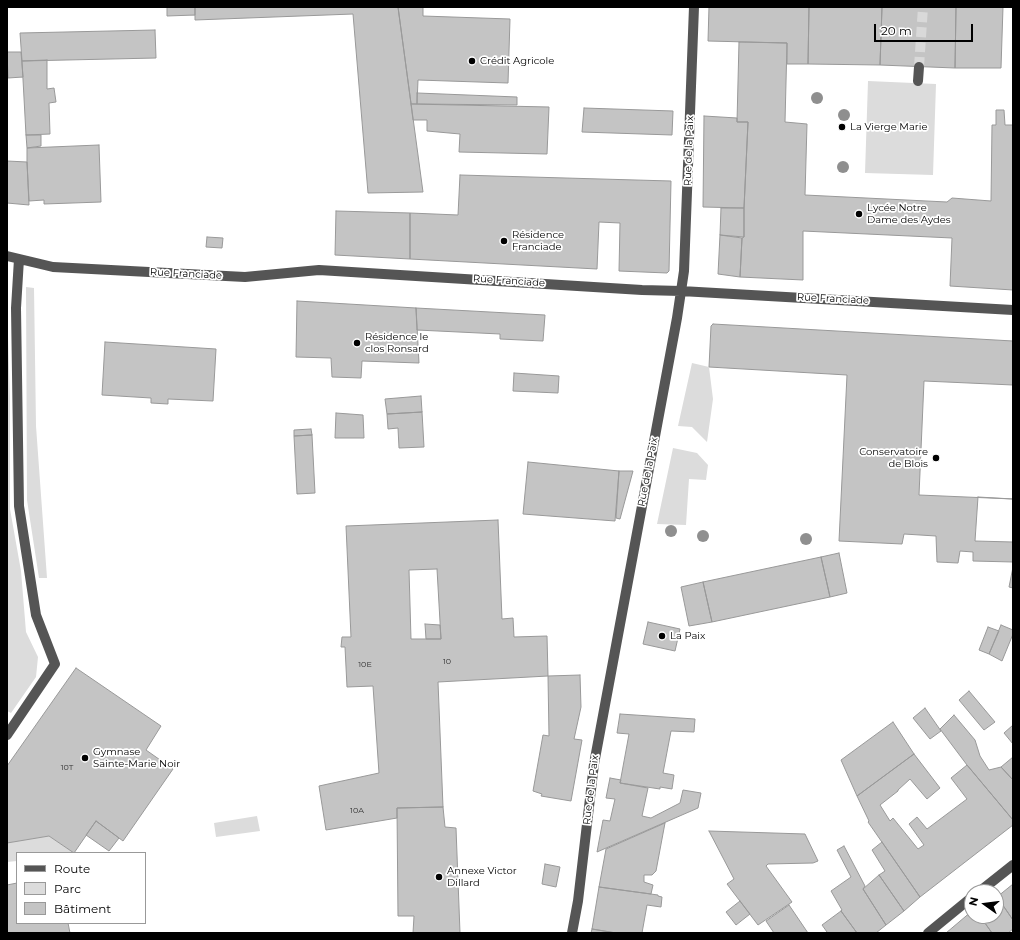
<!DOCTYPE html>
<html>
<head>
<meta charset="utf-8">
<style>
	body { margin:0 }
	#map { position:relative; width:1020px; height:940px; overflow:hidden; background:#fff; font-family:Montserrat,sans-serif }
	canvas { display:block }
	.frame { position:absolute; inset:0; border:8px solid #000; pointer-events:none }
	.legend { position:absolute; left:16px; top:852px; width:130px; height:72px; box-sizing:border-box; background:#fff; border:1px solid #999; margin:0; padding:5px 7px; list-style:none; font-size:12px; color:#000 }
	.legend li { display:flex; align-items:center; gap:8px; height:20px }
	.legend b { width:20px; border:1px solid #999 }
	.north { position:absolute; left:964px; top:884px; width:40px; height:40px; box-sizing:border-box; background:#fff; border:1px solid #999; border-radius:50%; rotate:284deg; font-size:11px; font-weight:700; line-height:16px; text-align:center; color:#000 }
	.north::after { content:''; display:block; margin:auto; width:14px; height:18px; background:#000; clip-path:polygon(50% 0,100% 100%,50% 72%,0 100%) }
	.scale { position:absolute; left:874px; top:24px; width:99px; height:18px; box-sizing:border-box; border:2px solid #000; border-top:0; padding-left:5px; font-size:12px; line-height:14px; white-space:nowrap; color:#000; -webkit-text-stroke:3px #fff; paint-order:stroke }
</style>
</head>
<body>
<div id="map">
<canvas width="1020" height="940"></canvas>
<div class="frame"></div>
<ul class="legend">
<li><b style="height:5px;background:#555"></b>Route</li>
<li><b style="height:11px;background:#dcdcdc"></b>Parc</li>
<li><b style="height:11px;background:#c4c4c4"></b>Bâtiment</li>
</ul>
<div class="north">N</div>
<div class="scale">20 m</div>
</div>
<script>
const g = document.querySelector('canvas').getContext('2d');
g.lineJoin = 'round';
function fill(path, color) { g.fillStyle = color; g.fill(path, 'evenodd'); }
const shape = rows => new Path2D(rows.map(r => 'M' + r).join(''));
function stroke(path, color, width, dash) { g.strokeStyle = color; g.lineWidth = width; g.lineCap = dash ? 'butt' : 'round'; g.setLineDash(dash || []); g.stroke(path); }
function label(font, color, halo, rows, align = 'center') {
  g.font = font + ' Montserrat,sans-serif'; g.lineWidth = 3.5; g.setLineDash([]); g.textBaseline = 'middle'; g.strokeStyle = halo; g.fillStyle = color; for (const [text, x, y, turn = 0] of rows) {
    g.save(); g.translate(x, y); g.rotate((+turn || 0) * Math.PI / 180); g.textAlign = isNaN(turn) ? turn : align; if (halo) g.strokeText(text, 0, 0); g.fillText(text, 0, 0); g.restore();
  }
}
fill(shape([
	[868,81,936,84,933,175,865,173],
	[26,287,34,288,36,426,47,578,39,578,27,500],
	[7,305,10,399,10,509,21,571,26,632,38,657,36,677,11,713,7,711],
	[692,363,709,367,713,399,707,442,692,427,678,426],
	[673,448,697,453,708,465,706,480,689,479,686,525,657,524],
	[257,816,260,831,216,837,214,823],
	[49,836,74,853,17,853,17,861,7,862,7,843]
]), '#dcdcdc');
const building = shape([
	[167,7,195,7,195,15,167,16,167,7],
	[195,7,398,7,423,192,368,193,353,14,195,20,195,7],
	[398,7,423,7,423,16,510,19,508,83,418,80,417,104,411,104,398,7],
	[709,7,809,7,808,64,787,64,787,43,708,41,709,7],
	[809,7,882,7,880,65,808,64,809,7],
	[882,7,956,7,955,68,880,65,882,7],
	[956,7,1003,7,1001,68,955,68,956,7],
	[155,30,156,58,22,61,20,33,155,30],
	[739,42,787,43,785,122,807,124,805,195,947,202,952,198,991,201,992,125,996,125,996,110,1004,110,1005,125,1013,125,1013,290,950,286,952,238,803,231,803,280,740,277,742,238,744,237,744,208,748,122,737,122,739,42],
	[7,52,21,52,23,77,8,78,7,52],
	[47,60,47,89,54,88,56,102,49,103,50,134,26,135,22,61,47,60],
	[417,93,517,97,517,105,417,104,417,93],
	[411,104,549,107,547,154,459,152,460,134,427,131,427,120,413,120,411,104],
	[584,108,673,111,672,135,582,132,584,108],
	[704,116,737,118,737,122,748,122,744,208,703,207,704,116],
	[26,135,41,135,41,146,27,148,26,135],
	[99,145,101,202,44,204,44,200,29,201,27,162,27,148,99,145],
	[7,161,27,162,29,205,7,203,7,161],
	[460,175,671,181,669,271,667,273,619,271,620,223,599,222,597,269,410,259,410,213,458,215,460,175],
	[721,208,744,208,744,237,720,235,721,208],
	[336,211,410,213,410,259,335,255,336,211],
	[720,235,742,238,740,277,718,274,720,235],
	[207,237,223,238,222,248,206,247,207,237],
	[297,301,416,308,419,363,362,361,361,378,332,377,331,358,296,357,297,301],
	[416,308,545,315,543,341,500,339,500,334,417,330,416,308],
	[713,324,1013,341,1013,385,924,381,919,495,1013,499,1013,562,973,561,973,552,960,551,958,563,937,562,936,536,904,534,902,544,839,541,847,375,709,367,711,326,713,324],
	[105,342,216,349,213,401,168,399,168,404,151,403,151,398,102,395,105,342],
	[514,373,559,376,558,393,513,391,514,373],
	[421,396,422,412,387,414,385,399,421,396],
	[422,412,424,447,399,448,398,428,388,429,387,414,422,412],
	[336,413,363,415,364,438,335,438,336,413],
	[311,429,312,435,294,436,294,430,311,429],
	[312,435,315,493,297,494,294,436,312,435],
	[528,462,619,471,615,521,523,514,528,462],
	[619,471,633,471,620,519,616,518,619,471],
	[978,497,1013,499,1013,542,975,541,978,497],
	[498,520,502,619,513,618,514,637,547,636,548,676,438,682,443,807,397,808,397,818,326,830,319,786,379,773,373,686,347,687,345,647,341,647,342,637,351,637,346,526,498,520],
	[437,569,441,639,411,639,409,570,437,569],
	[839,553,847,593,830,597,821,557,839,553],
	[821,557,830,597,712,622,703,582,821,557],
	[1013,567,1013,588,1009,587,1013,567],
	[703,582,712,622,689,626,681,587,703,582],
	[648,622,680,629,675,651,643,644,648,622],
	[425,624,440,625,441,639,426,639,425,624],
	[1001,625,1013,630,1013,634,1002,661,989,654,1001,625],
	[988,627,999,631,989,654,979,650,988,627],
	[76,668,161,726,146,750,173,769,123,841,96,821,74,853,49,836,7,843,7,766,76,668],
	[580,675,581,707,574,739,582,740,571,801,541,796,542,794,533,791,543,735,549,736,548,676,580,675],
	[969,691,995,722,984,730,959,700,969,691],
	[925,708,941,731,930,739,913,718,925,708],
	[620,714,695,719,694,732,671,731,663,773,674,775,672,789,660,787,660,789,620,783,629,734,617,733,620,714],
	[954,715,975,740,980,756,989,770,1001,767,1013,780,1013,820,967,765,940,729,954,715],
	[893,722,914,754,857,796,841,760,893,722],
	[1013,725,1013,744,1004,733,1013,725],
	[914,754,940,788,927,799,910,779,898,790,898,791,880,805,890,821,893,818,918,849,924,845,909,824,917,817,927,829,967,799,951,778,967,765,1013,820,1013,825,920,897,868,822,869,821,857,796,914,754],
	[1013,757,1013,780,1001,767,1013,757],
	[610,778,621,780,620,783,648,788,642,816,651,818,680,803,683,790,701,793,698,808,597,852,603,820,610,821,615,799,606,798,610,778],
	[443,807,445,827,456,828,460,933,413,933,414,916,398,916,397,808,443,807],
	[96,821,119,838,109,851,86,835,96,821],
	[665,823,656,871,652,875,644,875,644,882,653,885,651,894,599,887,606,849,665,823],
	[709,831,805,834,818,861,813,863,768,864,766,866,792,902,758,925,727,884,734,879,709,831],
	[882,842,920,897,904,911,879,875,885,871,872,850,882,842],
	[844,846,865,886,863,889,886,925,876,933,857,933,841,911,842,910,831,891,851,877,837,850,844,846],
	[545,864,560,867,556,887,542,884,545,864],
	[879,875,904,911,886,925,863,889,879,875],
	[17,883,17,923,68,923,70,933,7,933,7,885,17,883],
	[1013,884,1013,920,997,897,1013,884],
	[599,887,658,895,658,896,662,897,661,907,647,905,642,933,616,933,592,929,599,887],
	[996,895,1013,920,1013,929,1008,933,992,933,980,916,996,916,996,895],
	[740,901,750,914,736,925,726,912,740,901],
	[789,905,808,933,774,933,766,921,789,905],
	[841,911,857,933,825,933,827,932,822,925,841,911],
	[972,911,972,916,980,916,992,933,946,933,972,911],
	[592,929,616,933,591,933,592,929]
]);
fill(building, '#c4c4c4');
stroke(building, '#999', 1);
stroke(shape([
	[919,67,923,7]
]), '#d9d9d9', 10, [10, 5]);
stroke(shape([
	[918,81,919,67],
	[7,256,53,267,245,277,319,270,642,290,681,291,1013,310],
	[7,735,55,664,36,615,19,506,16,308,19,259],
	[979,892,1013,865],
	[572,933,578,901,594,764,677,318,684,271,694,7],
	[928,933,972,897]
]), '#555', 10);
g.fillStyle = '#8f8f8f';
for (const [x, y] of [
	[817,98],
	[844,115],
	[843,167],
	[671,531],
	[703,536],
	[806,539]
]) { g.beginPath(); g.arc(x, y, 6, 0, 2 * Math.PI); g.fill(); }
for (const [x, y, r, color] of [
	[472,61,4,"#000"],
	[842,127,4,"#000"],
	[859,214,4,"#000"],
	[504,241,4,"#000"],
	[357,343,4,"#000"],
	[936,458,4,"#000"],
	[662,636,4,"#000"],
	[85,758,4,"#000"],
	[439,877,4,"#000"]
]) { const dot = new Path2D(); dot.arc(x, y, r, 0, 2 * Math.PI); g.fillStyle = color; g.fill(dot); stroke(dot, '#fff', 1.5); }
label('8px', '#313131', null, [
	["10",447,662],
	["10E",365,665],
	["10T",67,768],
	["10A",357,811]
]);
label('10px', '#000', '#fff', [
	["Crédit Agricole",480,61],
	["La Vierge Marie",850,127],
	["Lycée Notre",867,208],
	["Dame des Aydes",867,220],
	["Résidence",512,235],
	["Franciade",512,247],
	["Résidence le",365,337],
	["clos Ronsard",365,349],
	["Conservatoire",928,452,"right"],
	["de Blois",928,464,"right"],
	["La Paix",670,636],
	["Gymnase",93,752],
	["Sainte-Marie Noir",93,764],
	["Annexe Victor",447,871],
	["Dillard",447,883]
], 'left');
label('10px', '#000', '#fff', [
	["Rue de la Paix",689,151,-88],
	["Rue Franciade",186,274,3],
	["Rue Franciade",509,281,4],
	["Rue Franciade",833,299,3],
	["Rue de la Paix",648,472,-79],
	["Rue de la Paix",591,790,-83]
]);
</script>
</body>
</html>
